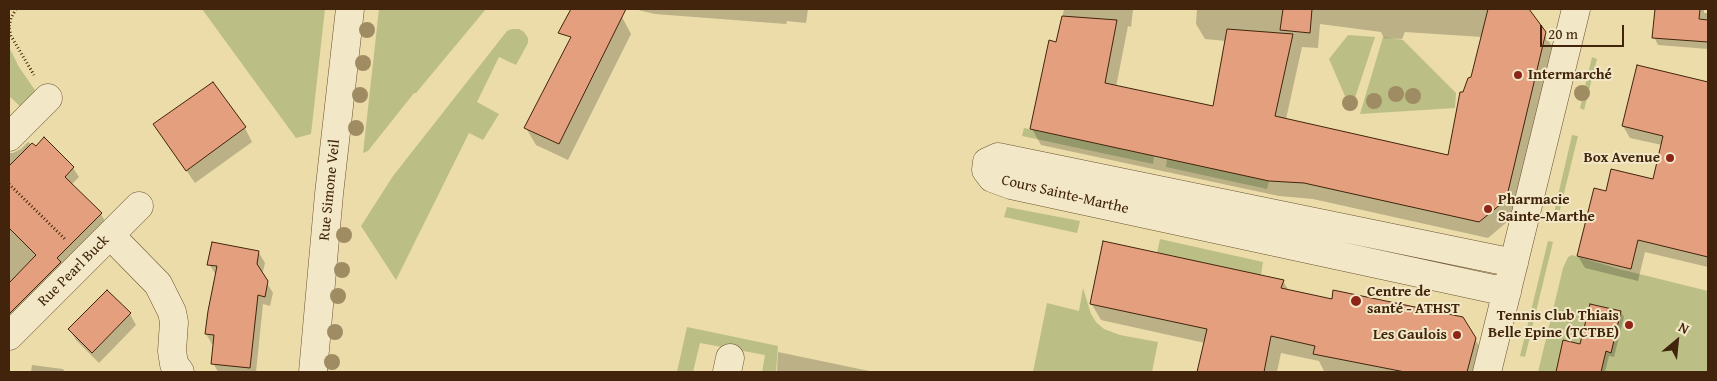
<!DOCTYPE html>
<html>
<head>
<meta charset="utf-8">
<style>
	body { margin:0 }
	#map { position:relative; width:1717px; height:381px; overflow:hidden; background:#ebdca9; font-family:"Gentium Book Plus",serif }
	canvas { display:block }
	.frame { position:absolute; inset:0; border:10px solid #41240b; pointer-events:none }
	.north { position:absolute; left:1652px; top:316px; width:50px; height:50px; -webkit-text-stroke:4px #f2e8c7; paint-order:stroke; rotate:28deg; font-size:14px; font-weight:700; line-height:20px; text-align:center; color:#41240b }
	.north::after { content:''; display:block; margin:auto; width:18px; height:22px; background:#41240b; clip-path:polygon(50% 0,100% 100%,50% 72%,0 100%) }
	.scale { position:absolute; left:1540px; top:25px; width:84px; height:22px; box-sizing:border-box; border:2px solid #41240b; border-top:0; padding-left:6px; font-size:15px; line-height:18px; white-space:nowrap; color:#41240b; -webkit-text-stroke:4px #f2e8c7; paint-order:stroke }
</style>
</head>
<body>
<div id="map">
<canvas width="1717" height="381"></canvas>
<div class="frame"></div>
<div class="north">N</div>
<div class="scale">20 m</div>
</div>
<script>
const g = document.querySelector('canvas').getContext('2d');
g.lineJoin = 'round';
function fill(path, color) { g.fillStyle = color; g.fill(path, 'evenodd'); }
const shape = rows => new Path2D(rows.map(r => 'M' + r).join(''));
function stroke(path, color, width, dash) { g.strokeStyle = color; g.lineWidth = width; g.lineCap = dash ? 'butt' : 'round'; g.setLineDash(dash || []); g.stroke(path); }
function label(font, color, halo, rows, align = 'center') {
  g.font = font + ' "Gentium Book Plus",serif'; g.lineWidth = 4; g.setLineDash([]); g.textBaseline = 'middle'; g.strokeStyle = halo; g.fillStyle = color; for (const [text, x, y, turn = 0] of rows) {
    g.save(); g.translate(x, y); g.rotate((+turn || 0) * Math.PI / 180); g.textAlign = isNaN(turn) ? turn : align; if (halo) g.strokeText(text, 0, 0); g.fillText(text, 0, 0); g.restore();
  }
}
fill(shape([
	[202,9,325,9,311,134,296,138],
	[379,9,486,9,416,93,414,93,368,151,363,153],
	[512,29,519,29,524,32,528,38,528,43,516,65,499,57,477,102,499,114,483,140,469,133,396,280,361,226,393,176,507,31],
	[1348,35,1375,37,1351,110,1329,59],
	[1383,37,1403,40,1456,93,1455,108,1360,114],
	[9,47,19,67,39,96,23,109,9,96],
	[1592,57,1597,59,1584,110,1580,108],
	[1024,128,1154,156,1153,164,1022,136],
	[1572,135,1578,136,1558,218,1553,217],
	[1167,159,1269,181,1267,189,1166,167],
	[1007,207,1080,221,1077,233,1004,217],
	[1160,239,1263,262,1261,275,1157,253],
	[1548,241,1553,242,1525,357,1520,356],
	[1572,255,1619,269,1708,291,1708,372,1538,372,1563,268,1568,257],
	[1083,288,1091,314,1096,322,1104,329,1120,335,1158,342,1152,372,1033,372,1047,303,1079,311],
	[687,327,778,346,776,372,762,372,765,355,700,343,693,372,677,372]
]), '#bbbf85');
fill(shape([
	[586,9,604,9,622,17,631,34,568,160,536,145,526,128,579,31],
	[634,9,808,9,806,23,787,21,786,24,655,14],
	[1064,9,1133,9,1131,27,1128,26,1116,87,1214,107,1226,41,1205,39,1196,24,1197,9,1527,9,1554,49,1514,216,1488,238,1313,199,1279,196,1041,145,1032,129,1057,44],
	[1320,24,1381,32,1384,38,1402,39,1405,32,1482,37,1472,77,1464,94,1449,156,1286,119,1302,47,1318,48],
	[1656,9,1704,9,1704,13,1708,13,1708,49,1658,45,1654,37],
	[1638,66,1708,83,1708,267,1645,252,1638,281,1585,268,1578,256,1607,193,1654,181,1662,145,1630,138,1623,126],
	[213,84,245,128,252,142,195,183,155,125],
	[28,142,36,148,73,168,79,177,71,185,101,214,106,223,9,329,9,153,13,153,21,149],
	[259,253,265,263,262,275,273,293,270,306,263,304,256,372,218,372,213,363,215,344,212,344,206,334,216,275,209,264],
	[1283,281,1289,291,1475,339,1485,356,1481,372,1332,372,1324,371,1319,361,1281,353,1277,372,1199,372,1205,343,1101,320,1091,303],
	[1621,312,1624,317,1614,357,1609,356,1605,372,1557,372,1564,342,1581,345],
	[130,314,136,325,99,363,76,340,70,330],
	[778,352,874,372,777,372],
	[32,365,63,369,65,372,31,372]
]), '#0003');
const building = shape([
	[571,9,626,9,559,144,524,128,571,37,558,33,571,9],
	[1283,9,1312,9,1310,33,1280,30,1283,9],
	[1488,9,1529,9,1546,32,1506,200,1479,222,1304,183,1269,181,1030,129,1049,40,1056,42,1062,16,1117,20,1105,83,1213,106,1227,29,1293,34,1275,116,1448,155,1460,92,1463,92,1468,78,1471,77,1488,9],
	[1655,9,1700,9,1699,19,1708,20,1708,42,1652,38,1655,9],
	[1637,65,1708,82,1708,257,1638,240,1631,269,1577,256,1594,188,1606,191,1611,169,1653,179,1663,136,1622,126,1637,65],
	[213,82,246,127,186,171,153,124,213,82],
	[44,137,74,167,65,177,102,213,57,258,61,262,9,314,9,283,36,255,9,228,9,166,32,143,36,146,44,137],
	[1103,241,1284,280,1281,288,1332,299,1333,290,1463,317,1476,338,1467,372,1405,372,1313,354,1315,346,1271,336,1264,372,1197,372,1207,329,1090,304,1103,241],
	[212,242,259,251,257,264,268,281,265,297,258,295,250,368,211,364,214,335,205,334,208,311,217,266,207,265,212,242],
	[107,290,131,313,92,353,68,329,107,290],
	[1590,304,1621,311,1611,353,1606,351,1601,372,1556,372,1563,340,1580,344,1590,304]
]);
fill(building, '#e49f7e');
stroke(building, '#41240b', 1);
const minor = shape([
	[9,137,48,98],
	[110,235,158,284,172,312,174,322,172,351,174,364,180,372],
	[1507,292,1011,185,992,178,986,170,987,162,998,157,1514,263],
	[9,336,139,206],
	[313,372,329,194,350,9],
	[727,372,730,358],
	[1487,372,1576,9]
]);
stroke(minor, '#6c5232', 29);
stroke(shape([
	[16,9,11,18,9,27,11,36,34,75],
	[9,184,66,240]
]), '#41240b', 3, [1, 2.5]);
stroke(minor, '#f2e8c7', 28);
g.fillStyle = '#9f8c63';
for (const [x, y] of [
	[367,30],
	[363,63],
	[1582,93],
	[1396,94],
	[360,95],
	[1413,96],
	[1374,101],
	[1350,103],
	[356,128],
	[344,235],
	[342,270],
	[338,296],
	[335,332],
	[332,362]
]) { g.beginPath(); g.arc(x, y, 8, 0, 2 * Math.PI); g.fill(); }
for (const [x, y, r, color] of [
	[1518,75,5,"#8f2418"],
	[1670,158,5,"#8f2418"],
	[1488,209,5,"#8f2418"],
	[1356,301,6,"#8f2418"],
	[1629,325,5,"#8f2418"],
	[1457,335,5,"#8f2418"]
]) { const dot = new Path2D(); dot.arc(x, y, r, 0, 2 * Math.PI); g.fillStyle = color; g.fill(dot); stroke(dot, '#f2e8c7', 2); }
label('bold 15px', '#41240b', '#f2e8c7', [
	["Intermarché",1528,75],
	["Box Avenue",1660,158,"right"],
	["Pharmacie",1498,200],
	["Sainte-Marthe",1498,217],
	["Centre de",1367,292],
	["santé - ATHST",1367,309],
	["Tennis Club Thiais",1619,316,"right"],
	["Belle Epine (TCTBE)",1619,333,"right"],
	["Les Gaulois",1447,335,"right"]
], 'left');
label('15px', '#41240b', '#f2e8c7', [
	["Rue Simone Veil",330,190,-84],
	["Cours Sainte-Marthe",1065,195,13],
	["Rue Pearl Buck",74,271,-45]
]);
</script>
</body>
</html>
